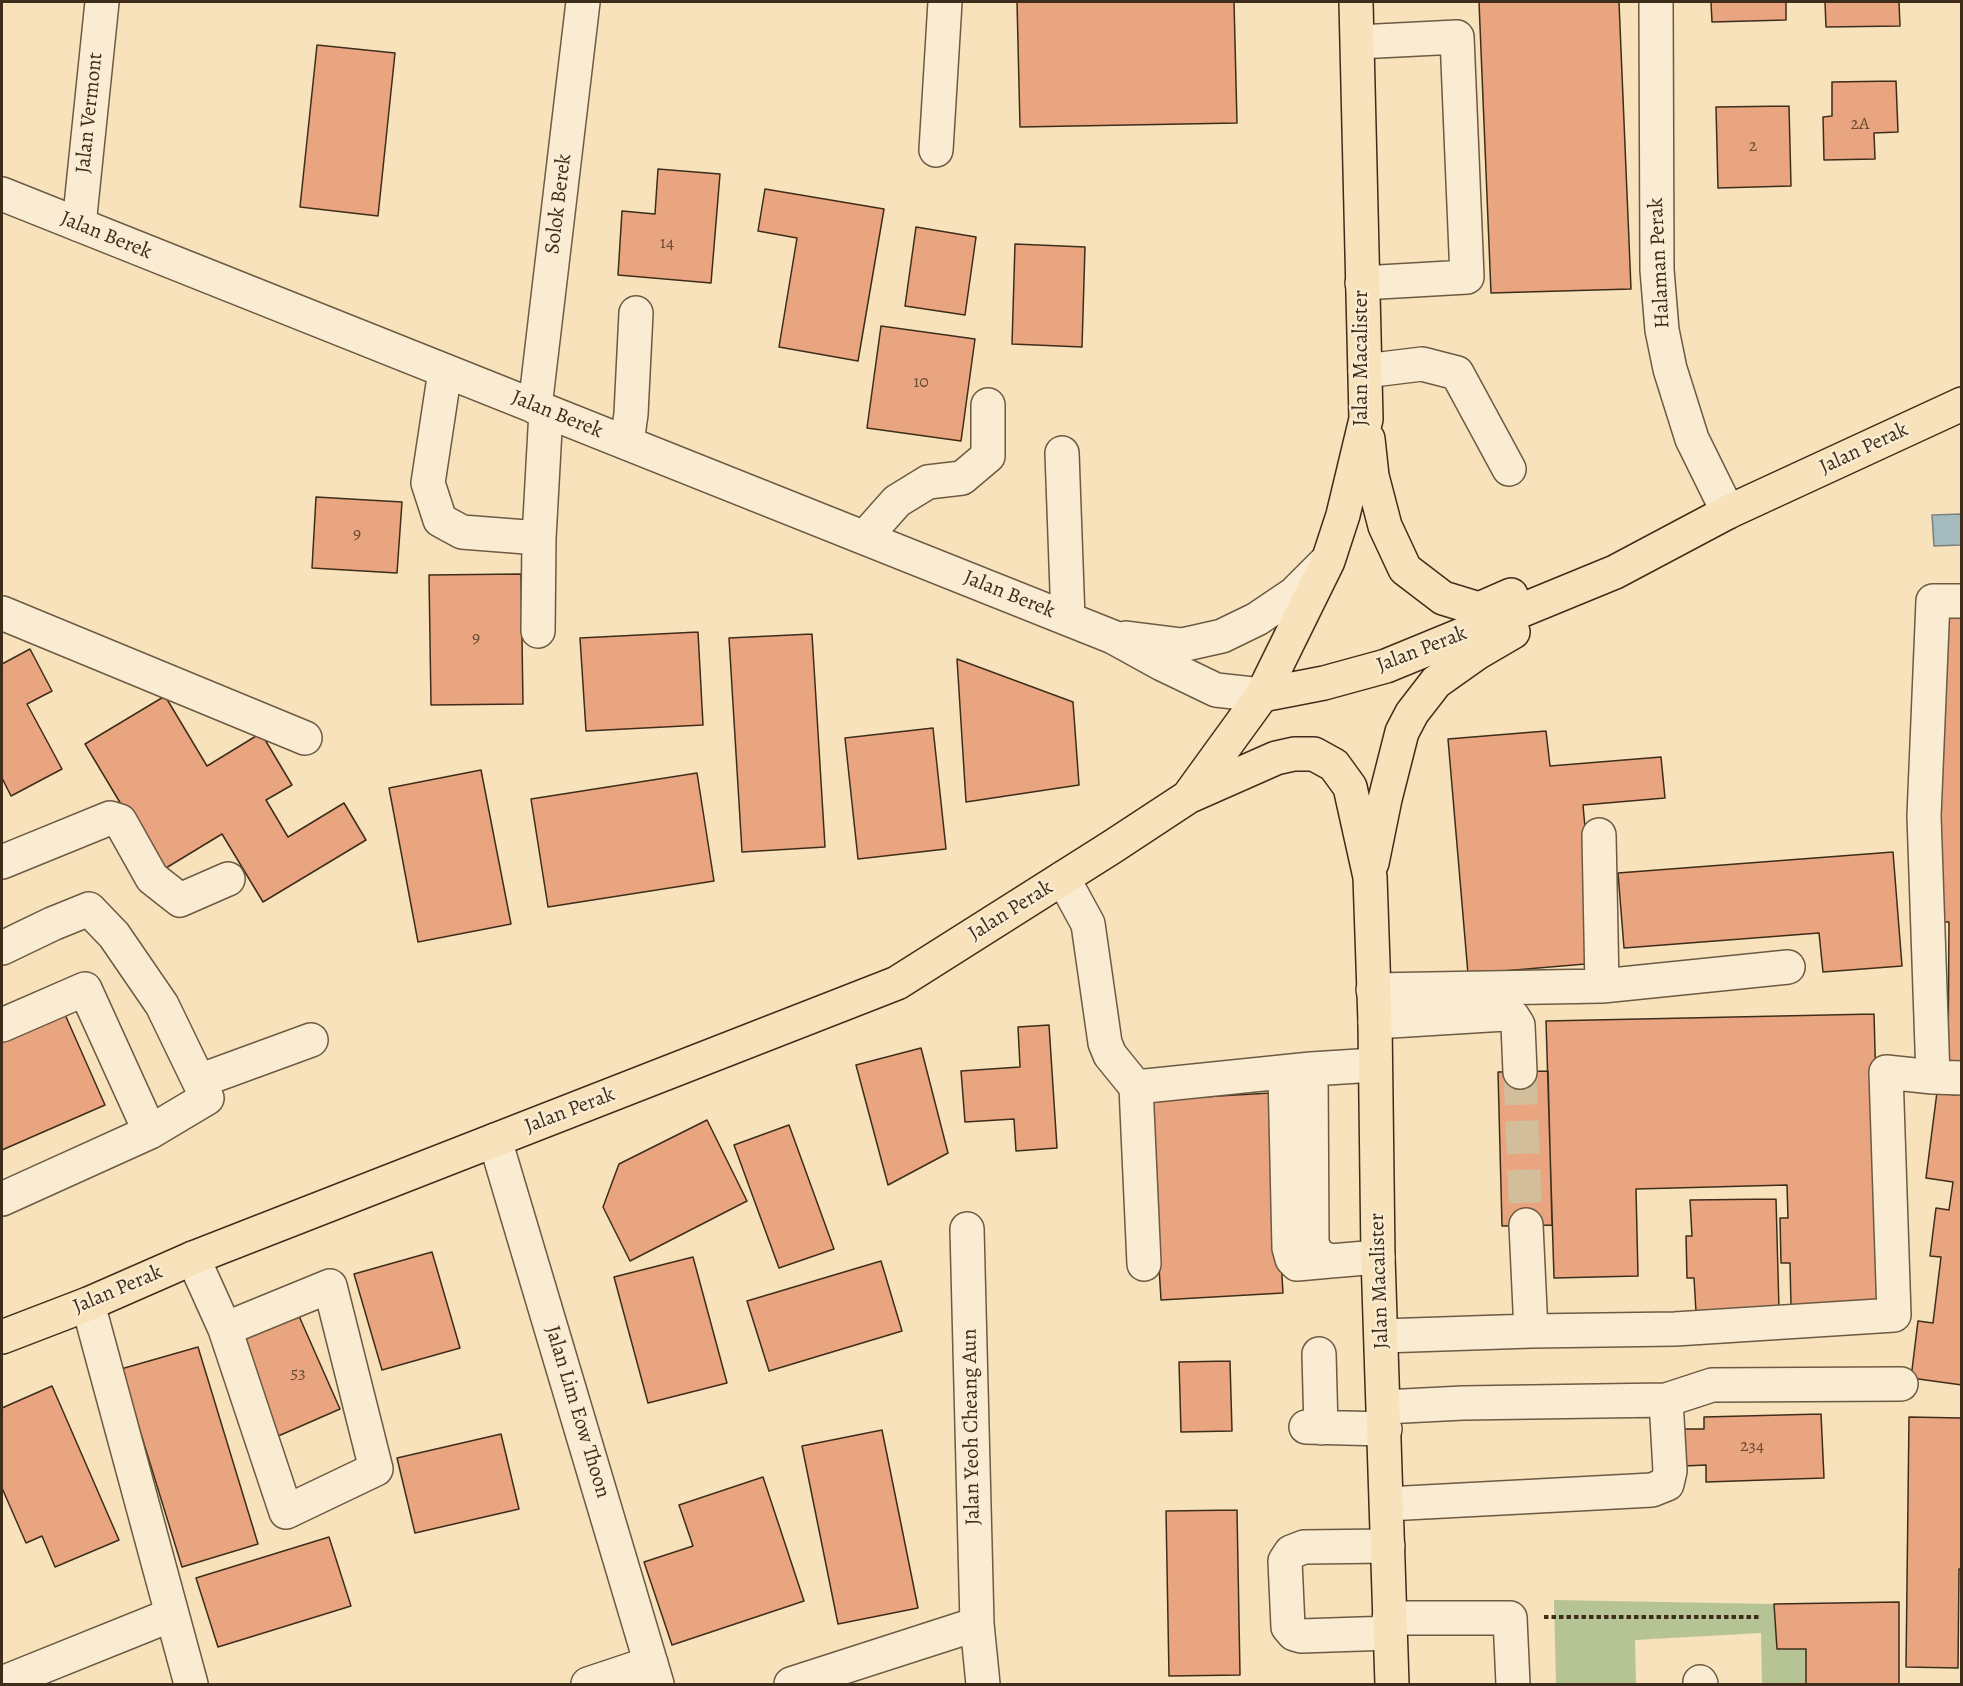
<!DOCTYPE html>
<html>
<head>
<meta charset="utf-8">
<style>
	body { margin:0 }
	#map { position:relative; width:1963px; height:1686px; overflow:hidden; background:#f7e2bb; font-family:Alegreya,serif }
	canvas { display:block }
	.frame { position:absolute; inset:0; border:3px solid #3e2d1a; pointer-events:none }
</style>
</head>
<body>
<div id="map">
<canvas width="1963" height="1686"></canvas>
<div class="frame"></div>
</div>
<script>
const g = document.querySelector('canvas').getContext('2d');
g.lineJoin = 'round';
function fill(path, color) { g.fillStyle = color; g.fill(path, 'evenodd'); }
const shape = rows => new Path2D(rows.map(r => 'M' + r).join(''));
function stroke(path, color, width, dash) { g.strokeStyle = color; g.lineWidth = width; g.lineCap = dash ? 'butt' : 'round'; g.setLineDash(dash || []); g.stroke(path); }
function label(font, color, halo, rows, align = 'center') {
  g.font = font + ' Alegreya,serif'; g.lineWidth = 4.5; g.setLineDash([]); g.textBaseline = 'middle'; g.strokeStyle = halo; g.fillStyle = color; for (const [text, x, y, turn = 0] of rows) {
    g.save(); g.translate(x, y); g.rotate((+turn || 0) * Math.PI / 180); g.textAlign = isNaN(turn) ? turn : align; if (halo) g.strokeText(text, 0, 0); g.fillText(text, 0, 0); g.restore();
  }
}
fill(shape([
	[1554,1600,1774,1604,1777,1649,1806,1649,1806,1684,1762,1684,1761,1633,1635,1640,1636,1684,1556,1684]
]), '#b6c495');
const water = shape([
	[1961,514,1961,545,1934,546,1932,515,1961,514]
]);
fill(water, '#a4babd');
stroke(water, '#7b827c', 1.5);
const building = shape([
	[1017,2,1234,2,1237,123,1020,127,1017,2],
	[1479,2,1619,2,1631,289,1491,293,1479,2],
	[1711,2,1786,2,1786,20,1712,22,1711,2],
	[1825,2,1899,2,1900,26,1826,27,1825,2],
	[317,45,395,53,378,216,300,207,317,45],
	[1896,81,1898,132,1874,133,1875,159,1824,160,1823,117,1832,116,1832,82,1896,81],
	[1789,106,1791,186,1718,188,1716,107,1789,106],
	[658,169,720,174,711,283,618,275,622,211,655,214,658,169],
	[765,189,884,209,858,361,779,347,797,238,758,231,765,189],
	[916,227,976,237,965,315,905,306,916,227],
	[1015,244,1085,247,1082,347,1012,344,1015,244],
	[881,326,975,339,961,441,867,428,881,326],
	[316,497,402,502,397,573,312,568,316,497],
	[521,574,523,704,431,705,429,575,521,574],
	[1937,610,1962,610,1962,1069,1948,1068,1949,922,1933,922,1937,610],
	[698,632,703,725,586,731,580,638,698,632],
	[812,634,825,847,742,852,729,638,812,634],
	[30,649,52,691,27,704,62,769,11,796,2,778,2,664,30,649],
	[957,659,1073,702,1079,785,966,802,957,659],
	[165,696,207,766,261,733,292,785,266,800,288,837,344,803,366,840,263,902,222,834,161,871,85,744,165,696],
	[933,728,946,849,858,859,845,738,933,728],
	[1546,731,1550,766,1661,757,1665,798,1583,805,1597,963,1468,974,1448,739,1546,731],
	[481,770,511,924,418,942,389,788,481,770],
	[697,773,714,881,548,907,531,799,697,773],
	[1893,852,1902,966,1823,972,1819,933,1624,948,1618,873,1893,852],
	[63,1010,105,1105,2,1150,2,1037,63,1010],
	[1874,1014,1882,1304,1791,1306,1790,1263,1781,1263,1780,1218,1788,1218,1787,1185,1636,1189,1638,1276,1554,1278,1546,1021,1874,1014],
	[1049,1025,1057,1148,1016,1151,1014,1119,965,1122,961,1071,1020,1067,1018,1027,1049,1025],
	[921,1048,948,1153,888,1185,856,1065,921,1048],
	[1548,1071,1552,1225,1502,1226,1498,1072,1548,1071],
	[1956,1089,1962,1089,1962,1385,1911,1378,1918,1321,1933,1323,1941,1257,1930,1256,1936,1208,1949,1210,1953,1182,1926,1178,1937,1092,1955,1095,1956,1089],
	[1271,1093,1283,1293,1161,1300,1149,1100,1271,1093],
	[707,1120,747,1201,630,1261,603,1207,619,1164,707,1120],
	[789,1125,834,1249,779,1268,734,1145,789,1125],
	[1776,1199,1779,1310,1696,1312,1694,1278,1687,1278,1686,1236,1692,1236,1690,1200,1776,1199],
	[432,1252,460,1348,382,1370,354,1274,432,1252],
	[693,1257,727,1383,648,1403,614,1277,693,1257],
	[881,1261,902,1331,769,1371,747,1301,881,1261],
	[295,1307,340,1409,276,1437,231,1336,295,1307],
	[198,1347,258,1544,182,1567,121,1369,198,1347],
	[1230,1361,1232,1431,1181,1432,1179,1362,1230,1361],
	[52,1386,119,1540,55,1567,42,1536,26,1543,2,1488,2,1408,52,1386],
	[1821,1414,1824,1478,1706,1482,1706,1465,1683,1466,1682,1429,1704,1429,1704,1417,1821,1414],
	[1909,1417,1962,1418,1962,1569,1959,1569,1958,1668,1906,1667,1909,1417],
	[882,1430,918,1608,838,1624,802,1446,882,1430],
	[501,1434,519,1509,415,1533,397,1458,501,1434],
	[763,1477,804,1601,672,1645,644,1562,693,1546,679,1505,763,1477],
	[1237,1510,1240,1675,1169,1676,1166,1511,1237,1510],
	[329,1537,351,1606,218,1647,196,1578,329,1537],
	[1899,1602,1899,1684,1806,1684,1806,1649,1777,1649,1774,1604,1899,1602]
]);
fill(building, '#e9a580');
stroke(building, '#3e2d1a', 1.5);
stroke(shape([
	[1520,1072,1526,1225]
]), '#d2be9b', 33, [33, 16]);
const minor = shape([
	[1656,2,1657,270,1662,330,1670,369,1692,439,1728,512],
	[1358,42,1457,37,1467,277,1362,283],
	[936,150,945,2],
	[2,194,1113,637,1162,664,1216,690,1262,695],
	[79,225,102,2],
	[445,371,428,483,440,520,462,532,539,538],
	[1365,371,1422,364,1457,373,1509,469],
	[535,407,583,2],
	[627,443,631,414,636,313],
	[1062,453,1068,619],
	[866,538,873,528,897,501,928,482,962,478,988,456,988,405],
	[1962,601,1933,601,1924,816,1933,1077,1962,1078],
	[2,613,305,738],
	[538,631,539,538,546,411],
	[1126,638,1182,645,1222,636,1257,619,1294,594,1325,563],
	[1599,835,1602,986],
	[2,862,110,818,120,821,152,878,180,900,228,879],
	[1063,878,1088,924,1105,1043,1110,1055,1136,1087,1144,1264],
	[2,948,52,924,89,909,114,935,162,1005,207,1098,150,1132,2,1199],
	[1373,990,1602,986,1788,967],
	[1375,1022,1505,1014,1513,1017,1518,1025,1520,1072],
	[2,1025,85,989,150,1132],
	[1311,1069,1312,1243,1317,1255,1330,1261,1378,1257],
	[1285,1073,1289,1248,1292,1259,1297,1264,1330,1261],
	[199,1081,311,1040],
	[1136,1087,1311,1069,1374,1065],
	[495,1140,657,1684],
	[1526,1225,1531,1331],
	[967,1229,977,1624,983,1684],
	[193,1258,225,1329,330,1286,376,1469,286,1512,225,1329],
	[88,1304,191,1684],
	[1382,1336,1531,1331,1675,1329,1894,1315,1886,1072,1933,1077],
	[1319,1354,1321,1428],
	[1384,1407,1463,1403,1666,1400,1712,1385,1901,1384],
	[1306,1427,1385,1429],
	[1387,1504,1652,1490,1667,1484,1670,1471,1666,1400],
	[1388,1546,1304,1547,1291,1552,1285,1561,1288,1627,1294,1634,1301,1636,1390,1633],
	[1389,1618,1510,1618,1513,1684],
	[1700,1682,1701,1684],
	[2,1683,171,1615],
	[588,1684,651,1663],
	[791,1684,977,1624]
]);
const major = shape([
	[1368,439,1372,476,1385,526,1405,569,1443,598,1479,609,1511,595],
	[1262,695,1324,683,1386,666,1615,572,1728,512,1962,404],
	[1190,796,1276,758,1294,754,1314,754,1334,765,1350,787,1370,877,1375,1022,1378,1257,1392,1684],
	[1372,863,1385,799,1402,732,1412,713,1436,682,1477,653,1513,632],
	[2,1337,88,1304,193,1258,897,983,1112,847,1188,797,1262,695,1328,561,1343,515,1366,419,1356,2]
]);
stroke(minor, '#6c5a42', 36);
stroke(major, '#3e2d1a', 36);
stroke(shape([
	[1544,1617,1759,1617]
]), '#3e2d1a', 4, [4.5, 3]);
stroke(minor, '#faecd3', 33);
stroke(major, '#f7e2bb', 33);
label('18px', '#694b34', null, [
	["2A",1860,125],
	["2",1753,147],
	["14",667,244],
	["10",921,383],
	["9",357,535],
	["9",476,639],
	["53",298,1374],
	["234",1752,1447]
]);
label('21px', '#3e2d1a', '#faecd3', [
	["Jalan Vermont",90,113,-84],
	["Solok Berek",559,204,-83],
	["Jalan Berek",106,236,22],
	["Halaman Perak",1660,263,-93],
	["Jalan Macalister",1362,358,-90],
	["Jalan Berek",557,415,22],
	["Jalan Perak",1864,449,-25],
	["Jalan Berek",1009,595,22],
	["Jalan Perak",1422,650,-21],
	["Jalan Perak",1011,911,-32],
	["Jalan Perak",570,1111,-21],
	["Jalan Macalister",1380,1281,-92],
	["Jalan Perak",118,1290,-23],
	["Jalan Lim Eow Thoon",577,1412,73],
	["Jalan Yeoh Cheang Aun",972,1427,-91]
]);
</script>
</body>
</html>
